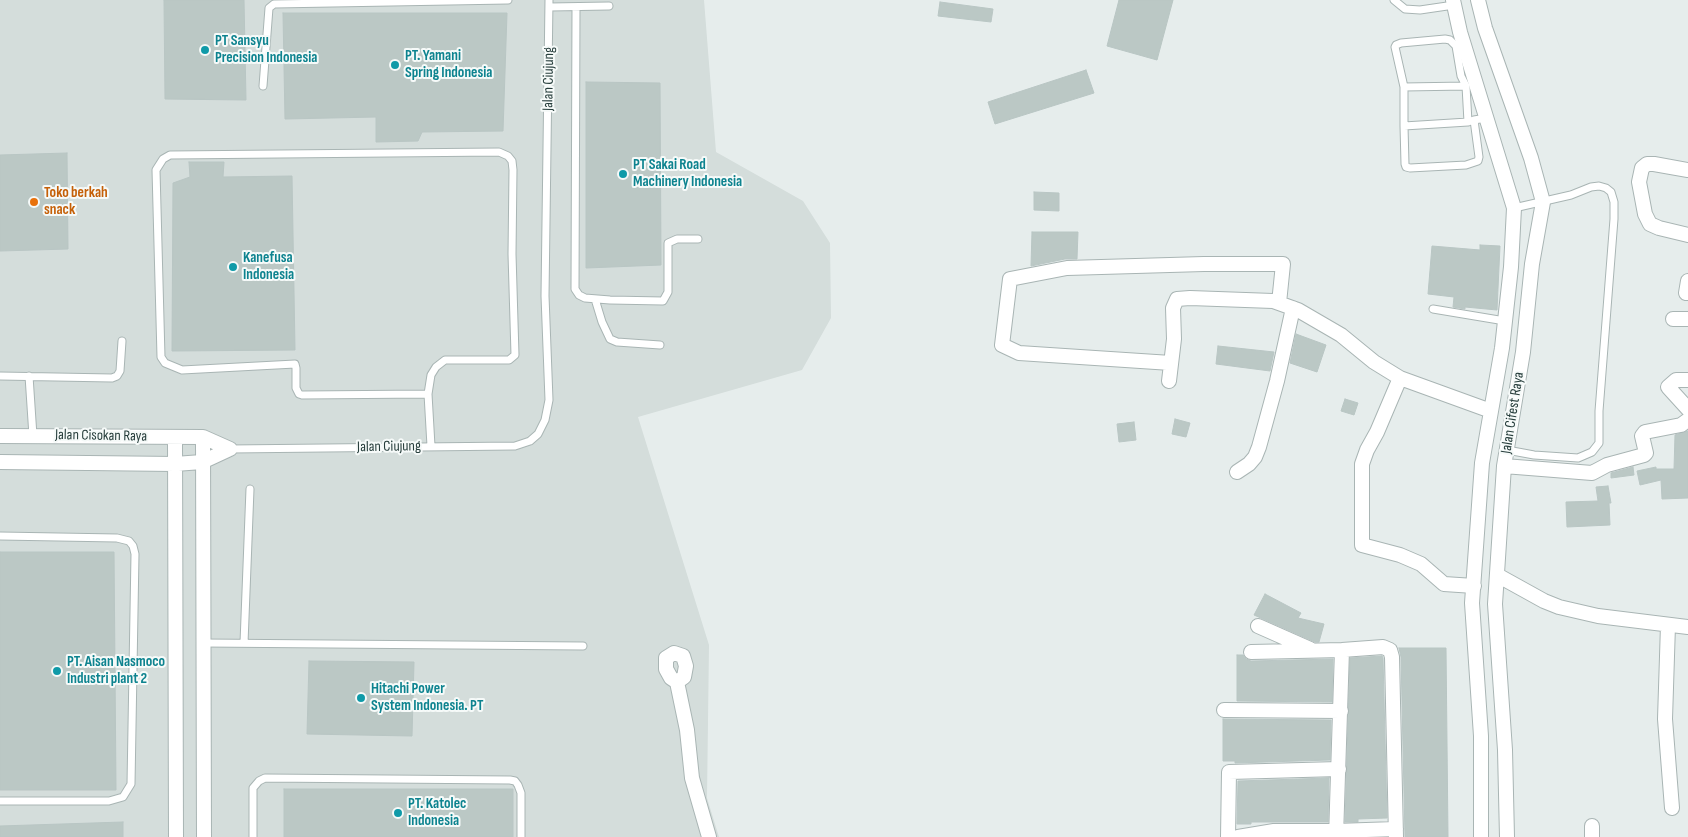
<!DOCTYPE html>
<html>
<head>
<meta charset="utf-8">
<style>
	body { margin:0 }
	canvas { display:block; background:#e6edec }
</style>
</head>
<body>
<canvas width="1688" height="837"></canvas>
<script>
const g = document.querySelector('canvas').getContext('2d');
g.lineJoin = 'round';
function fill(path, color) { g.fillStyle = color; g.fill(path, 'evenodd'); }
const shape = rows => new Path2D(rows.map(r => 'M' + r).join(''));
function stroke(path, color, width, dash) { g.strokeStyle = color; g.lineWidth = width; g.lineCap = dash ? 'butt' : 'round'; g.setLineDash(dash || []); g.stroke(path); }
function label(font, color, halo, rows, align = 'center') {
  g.font = font + ' "Sofia Sans Condensed",sans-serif'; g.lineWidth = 4; g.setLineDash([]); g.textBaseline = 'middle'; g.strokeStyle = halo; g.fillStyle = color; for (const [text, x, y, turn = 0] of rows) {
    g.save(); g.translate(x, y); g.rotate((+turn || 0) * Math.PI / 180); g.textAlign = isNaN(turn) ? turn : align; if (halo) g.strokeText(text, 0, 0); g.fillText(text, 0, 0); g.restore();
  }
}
fill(shape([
	[0,0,704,0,716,152,803,201,830,243,831,318,802,370,638,417,709,645,707,798,719,837,0,837]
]), '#d4dddb');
const building = shape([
	[164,0,244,0,246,100,165,99,164,0],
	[1119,0,1173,0,1157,60,1107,46,1119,0],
	[940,2,993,9,991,22,938,16,940,2],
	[283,13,507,13,503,131,422,132,418,141,376,142,376,117,285,119,283,13],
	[1086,70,1094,93,995,124,988,102,1086,70],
	[586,82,660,83,661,265,586,268,586,82],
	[67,153,68,249,0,251,0,155,67,153],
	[189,162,224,162,223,177,292,176,295,350,172,351,173,183,190,177,189,162],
	[1034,192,1059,193,1059,211,1034,210,1034,192],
	[1032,232,1078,232,1077,259,1065,259,1031,266,1032,232],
	[1480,245,1500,246,1497,310,1465,307,1465,309,1453,307,1454,297,1428,294,1432,246,1480,250,1480,245],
	[1296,334,1326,345,1317,372,1290,363,1296,334],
	[1218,346,1274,352,1270,371,1216,364,1218,346],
	[1345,399,1358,403,1354,415,1341,411,1345,399],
	[1175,419,1190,423,1186,437,1172,434,1175,419],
	[1134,422,1136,440,1119,442,1117,424,1134,422],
	[1688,431,1688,498,1662,499,1661,480,1640,485,1637,471,1656,467,1656,469,1674,469,1675,435,1688,431],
	[1633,467,1634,475,1611,478,1611,473,1633,467],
	[1608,486,1611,503,1609,503,1610,525,1567,527,1566,502,1598,501,1596,487,1608,486],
	[0,552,114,552,116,790,0,790,0,552],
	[1265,594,1301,613,1298,618,1324,624,1319,642,1315,642,1254,615,1265,594],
	[1399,648,1446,648,1448,837,1405,837,1401,657,1399,648],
	[1237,655,1243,655,1246,659,1251,661,1333,659,1332,702,1237,701,1237,655],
	[1382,656,1383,658,1387,818,1358,819,1358,822,1345,822,1350,658,1382,656],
	[309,661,414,662,412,736,307,734,309,661],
	[1223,719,1331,720,1330,760,1235,763,1235,761,1223,761,1223,719],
	[1329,778,1328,822,1251,822,1251,824,1237,824,1238,781,1329,778],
	[284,789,513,789,513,837,284,837,284,789],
	[123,822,123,837,0,837,0,826,123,822]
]);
fill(building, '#bbc8c5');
stroke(building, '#b9c6c4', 1);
const lane = shape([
	[1394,0,1405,9,1420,10,1454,5],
	[550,7,609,6],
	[576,8,575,289,579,295,585,298,610,300,663,301,668,292,668,243,677,239,698,239],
	[263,86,269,8,274,4,508,0],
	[1404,87,1466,86],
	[1474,120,1479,157,1478,161,1466,165,1410,168,1406,167,1405,164,1404,126,1468,122,1474,120,1486,118],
	[1404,126,1404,87,1395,47,1396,45,1401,43,1445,39,1450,40,1456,46,1461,76,1466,86,1468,122],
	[595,299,602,322,610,339,617,342,660,345],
	[1433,309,1505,321],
	[0,376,112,378,117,376,120,371,122,341],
	[29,376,33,436],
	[428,394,302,395,299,394,296,388,296,368,295,364,182,370,165,363,161,357,156,170,163,159,170,155,499,152,508,156,512,161,513,170,512,254,515,355,509,360,445,360,436,367,431,375,428,394,431,446],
	[230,449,515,446,530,441,538,434,545,420,549,400,545,296,549,0],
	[1507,450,1534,455,1578,458,1592,452,1599,443,1599,411,1614,219,1614,202,1611,192,1606,188,1599,186,1591,187,1571,195,1514,208],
	[0,536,117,538,129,541,133,546,135,554,131,784,123,797,109,801,0,801],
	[203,643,583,646],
	[244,643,250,489],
	[253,837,253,788,259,781,265,778,510,780,515,781,518,785,521,793,521,837]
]);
const street = shape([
	[1453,0,1460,32,1514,208,1511,267,1502,348,1482,463,1472,603,1481,736,1481,837],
	[1478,0,1485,28,1531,158,1543,202,1532,264,1523,352,1504,466,1495,604,1505,750,1507,837],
	[1688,170,1654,164,1647,164,1642,168,1639,182,1645,214,1650,224,1659,228,1688,235],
	[1688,281,1686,293,1688,293],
	[1673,319,1688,319],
	[1171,363,1019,353,1002,345,1010,279,1067,268,1204,264,1283,264,1279,303],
	[1400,378,1377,432,1367,450,1362,464,1362,545,1400,555,1421,564,1444,584,1474,586],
	[1688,380,1676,380,1668,387,1688,409],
	[1169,381,1174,339,1173,308,1177,299,1190,298,1273,301,1298,310,1341,335,1374,362,1400,378,1491,411],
	[0,436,203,437,230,449],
	[175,437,176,837],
	[203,437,204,837],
	[0,462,175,464,202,462,230,449],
	[1504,466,1592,473,1607,465,1644,455,1646,453,1642,436,1645,432,1681,425,1688,420],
	[1237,472,1249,464,1255,457,1259,447,1277,381,1293,308],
	[1497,575,1544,601,1559,607,1598,616,1688,627],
	[1668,625,1665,719,1672,808],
	[1258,626,1310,649],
	[1251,652,1342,650,1383,647,1390,650,1392,657,1396,837],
	[677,682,684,677,686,666,683,656,674,653,666,658,666,669,671,678,677,682,687,730,692,778,709,837],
	[1224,710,1341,711],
	[1592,826,1592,837],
	[1228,837,1229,772,1339,769],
	[1238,837,1274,831,1336,831,1396,829],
	[1336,837,1342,650]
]);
stroke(lane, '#a9b5b4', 9);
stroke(street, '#a9b5b4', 16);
stroke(lane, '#fff', 7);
stroke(street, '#fff', 14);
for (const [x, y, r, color] of [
	[205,50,5,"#0f9aa8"],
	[395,65,5,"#0f9aa8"],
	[623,174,5,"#0f9aa8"],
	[34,202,5,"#e8710a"],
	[233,267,5,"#0f9aa8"],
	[57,671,5,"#0f9aa8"],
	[361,698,5,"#0f9aa8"],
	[398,813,5,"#0f9aa8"]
]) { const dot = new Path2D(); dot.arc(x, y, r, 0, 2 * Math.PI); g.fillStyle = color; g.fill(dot); stroke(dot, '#f6faf9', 2); }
label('bold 15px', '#0d838f', '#f6faf9', [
	["PT Sansyu",215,41],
	["Precision Indonesia",215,58],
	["PT. Yamani",405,56],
	["Spring Indonesia",405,73],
	["PT Sakai Road",633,165],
	["Machinery Indonesia",633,182],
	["Kanefusa",243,258],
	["Indonesia",243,275],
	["PT. Aisan Nasmoco",67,662],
	["Industri plant 2",67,679],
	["Hitachi Power",371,689],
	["System Indonesia. PT",371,706],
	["PT. Katolec",408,804],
	["Indonesia",408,821]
], 'left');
label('15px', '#273e3c', '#f6faf9', [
	["Jalan Ciujung",549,79,-89],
	["Jalan Cifest Raya",1513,413,-81],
	["Jalan Cisokan Raya",101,436,1],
	["Jalan Ciujung",389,447,-1]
]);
label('bold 15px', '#c56008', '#f6faf9', [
	["Toko berkah",44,193],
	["snack",44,210]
], 'left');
</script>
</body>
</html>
